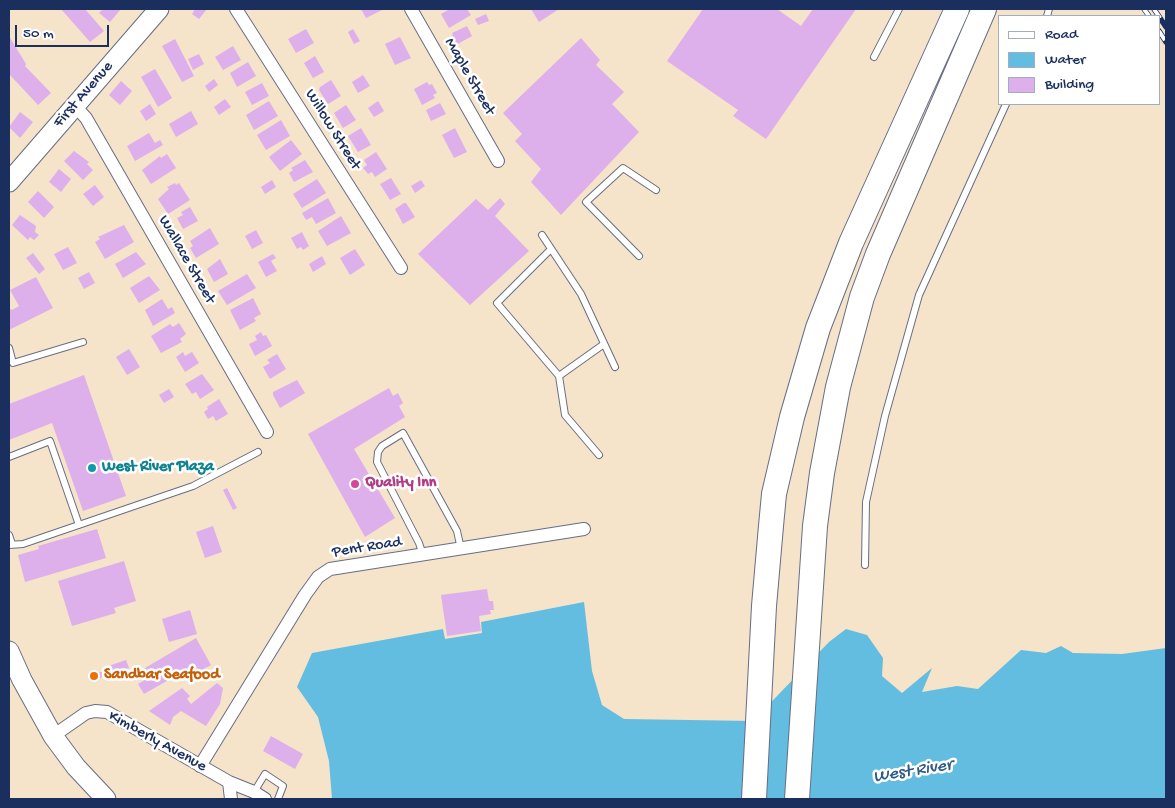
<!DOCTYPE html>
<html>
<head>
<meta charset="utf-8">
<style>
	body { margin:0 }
	#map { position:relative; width:1175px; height:808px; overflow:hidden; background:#f5e3ca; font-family:"Gochi Hand",sans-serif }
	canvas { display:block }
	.frame { position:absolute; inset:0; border:10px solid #1b2f5e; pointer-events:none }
	.legend { position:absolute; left:998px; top:15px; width:162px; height:90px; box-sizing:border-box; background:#fff; border:1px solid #a4acbf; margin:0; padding:6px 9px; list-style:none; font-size:15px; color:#1b2f5e }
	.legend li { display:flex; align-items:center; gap:10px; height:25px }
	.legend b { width:25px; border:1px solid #a4acbf }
	.scale { position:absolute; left:15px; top:25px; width:94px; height:22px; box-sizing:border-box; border:2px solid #1b2f5e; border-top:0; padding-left:6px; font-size:15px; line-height:18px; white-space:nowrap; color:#1b2f5e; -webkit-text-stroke:4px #fff; paint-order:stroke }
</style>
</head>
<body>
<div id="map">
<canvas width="1175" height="808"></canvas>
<div class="frame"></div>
<ul class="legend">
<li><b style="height:6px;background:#fff"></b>Road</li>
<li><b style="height:14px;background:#62bde0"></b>Water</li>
<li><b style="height:14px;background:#ddb0ec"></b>Building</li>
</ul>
<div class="scale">50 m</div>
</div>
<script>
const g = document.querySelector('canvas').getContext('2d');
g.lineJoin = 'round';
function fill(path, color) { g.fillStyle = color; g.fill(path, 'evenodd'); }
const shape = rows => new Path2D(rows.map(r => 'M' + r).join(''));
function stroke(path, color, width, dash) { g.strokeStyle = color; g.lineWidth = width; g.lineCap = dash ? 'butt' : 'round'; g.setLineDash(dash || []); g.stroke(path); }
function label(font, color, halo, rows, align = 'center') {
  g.font = font + ' "Gochi Hand",sans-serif'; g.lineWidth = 5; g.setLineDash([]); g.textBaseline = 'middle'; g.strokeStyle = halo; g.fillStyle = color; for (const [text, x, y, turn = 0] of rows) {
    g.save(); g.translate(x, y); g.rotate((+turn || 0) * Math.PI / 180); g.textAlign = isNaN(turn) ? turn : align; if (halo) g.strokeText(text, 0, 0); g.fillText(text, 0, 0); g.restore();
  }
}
fill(shape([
	[584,602,592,671,602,705,624,719,753,721,829,642,846,629,867,635,883,658,882,676,902,693,932,668,922,692,957,686,978,689,1021,650,1046,653,1061,646,1073,653,1122,654,1166,648,1166,799,332,799,329,761,318,717,297,687,312,653,443,629,445,639,482,633,481,622]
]), '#62bde0');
fill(shape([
	[61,9,85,9,104,31,90,42],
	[103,9,121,9,110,22,99,13],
	[195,9,207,9,199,19,192,14],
	[361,9,384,9,366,18],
	[450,9,467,9,471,15,449,28,441,14],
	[531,9,559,9,539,22],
	[703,9,777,9,801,26,813,9,856,9,766,139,733,116,738,110,667,61],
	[486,14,489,21,478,25,475,19],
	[467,26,472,36,454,46,449,37,453,36,452,33],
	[306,29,314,43,296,53,288,39],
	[353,29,360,41,354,44,348,32],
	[9,36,26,64,25,66,51,93,38,105,9,74],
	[400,37,411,58,395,65,385,44],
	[581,38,600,60,596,65,624,92,612,104,639,132,561,215,531,182,541,169,515,141,522,134,503,113],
	[175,39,194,76,182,82,162,46],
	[233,46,241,60,223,70,215,57],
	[199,54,204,64,193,70,188,59],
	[315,56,324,72,313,78,304,63],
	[248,62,256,76,237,87,230,73],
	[155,69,172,98,158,107,141,77],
	[363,75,370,86,358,93,352,82],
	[214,79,218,85,209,92,205,86],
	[331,80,341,96,328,104,319,90,320,87],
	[121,81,132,91,120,105,109,95],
	[427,82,429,85,432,84,437,93,433,95,435,98,422,105,414,89],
	[262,83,269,96,252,105,245,92],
	[225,99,231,107,219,115,214,107],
	[269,101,278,116,254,130,246,115],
	[378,101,384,111,374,117,368,108],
	[440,103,446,114,431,121,426,110],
	[150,104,156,114,146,121,140,111],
	[346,105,356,120,343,128,334,113],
	[191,111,198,124,176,137,169,124],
	[20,112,33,122,20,138,9,127],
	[281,120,290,136,266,150,257,135],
	[361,128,371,145,358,152,348,136],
	[455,128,467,152,454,158,442,135],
	[149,133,155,143,160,140,163,145,135,161,127,146],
	[291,140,302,154,280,171,269,157],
	[74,151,89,162,87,164,93,170,83,180,64,161],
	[376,152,387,169,375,177,372,172,368,174,363,168,367,165,364,160],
	[167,154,176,168,151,184,142,170,160,156,161,158],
	[305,160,313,172,294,182,289,173,293,170,291,168],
	[59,169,71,179,61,192,49,182],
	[391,178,401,194,390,200,380,184],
	[317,179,326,193,302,208,293,194],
	[272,180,276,187,265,194,261,187],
	[421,180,425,186,415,193,411,186],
	[175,183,176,185,179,183,190,200,168,214,158,199,169,189,167,187],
	[95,185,104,197,93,206,83,194],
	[38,191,54,207,44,218,28,202],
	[328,198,336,213,316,224,312,217,306,220,302,213],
	[500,198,505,204,495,216,529,251,470,305,418,254,476,199,488,210],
	[404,203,406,203,415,217,403,224,395,209],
	[190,207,198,221,183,229,177,218,183,215,181,212],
	[20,215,36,226,35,232,39,235,34,240,30,237,28,240,12,225],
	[341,216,351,233,327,246,318,231],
	[124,225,134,242,105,259,95,242,100,239,98,237],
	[210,228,219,244,196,258,190,248,193,246,190,241],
	[256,230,263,243,252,249,245,236],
	[302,232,309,246,303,250,301,247,297,249,291,238],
	[68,247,77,263,63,270,54,254],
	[355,249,365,265,350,275,340,258],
	[136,252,146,264,123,278,115,264],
	[33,253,45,269,39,274,26,258],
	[273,254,276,258,271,261,277,271,266,277,258,262],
	[322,256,326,264,313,272,309,264],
	[220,259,228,274,214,282,207,269],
	[89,272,95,283,84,289,78,278],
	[247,274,256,288,227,305,218,291],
	[149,276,160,290,139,303,130,288],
	[36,277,53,308,9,330,9,308,12,310,19,306,10,290],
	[253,298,261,314,254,318,256,321,240,330,230,310],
	[162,299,168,309,172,307,175,313,153,326,145,310],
	[179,323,186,334,180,339,182,342,161,353,151,336,170,324,173,327],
	[261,332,263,336,266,335,272,346,255,356,249,344,257,340,255,336],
	[129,349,140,367,127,375,116,357],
	[183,352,185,356,192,352,199,363,185,372,176,357],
	[277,354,286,369,270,379,263,367,270,363,267,360],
	[202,374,214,390,200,399,196,392,192,394,185,384],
	[84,375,126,496,83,511,52,423,9,440,9,404],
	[297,380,305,393,280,408,273,395,273,392],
	[389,388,393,396,398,393,403,403,399,406,405,417,354,449,395,518,365,537,308,434],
	[169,389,174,397,164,403,159,395],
	[219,399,228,414,216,421,213,416,208,419,204,412,208,409,207,407],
	[227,488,237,508,233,510,223,490],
	[213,526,222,552,205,558,196,532],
	[97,529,106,558,25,582,18,555,39,549,38,546],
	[124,561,136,601,114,608,116,613,72,626,58,581],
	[487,589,489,601,493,601,494,610,490,610,491,614,479,616,481,631,447,636,441,595],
	[190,610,197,634,169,642,162,619],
	[196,638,211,665,190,677,186,670,144,694,138,684,150,677,145,668],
	[126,660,129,668,100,678,98,673,112,668,111,665],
	[217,683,223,688,220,704,206,726,181,711,173,717,170,725,149,711,182,688,190,696,187,699,191,704],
	[271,736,303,754,295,769,263,751]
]), '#ddb0ec');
const lane = shape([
	[1047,16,1049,9],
	[874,57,899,9],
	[542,235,581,294,615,367],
	[551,249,497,303,559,376,565,415,599,455],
	[639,256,586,202,623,168,656,190],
	[9,348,13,363,83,342],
	[559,376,604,344],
	[9,457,50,441,79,525],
	[9,535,12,544],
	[9,545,23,544,193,486,258,452],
	[423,555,419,543,377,462,378,452,382,446,403,433,457,531,461,549],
	[865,565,866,502,885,416,919,295,1006,104],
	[254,792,265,774,283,786,278,799]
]);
const street = shape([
	[236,9,401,268],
	[411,9,498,161],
	[75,106,86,118,267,432],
	[53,736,86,713,95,711,107,712,229,782,254,792,265,799],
	[200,766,305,595,318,577,330,569,584,529],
	[229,782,231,799]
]);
const secondary = shape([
	[9,182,159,9],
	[9,651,22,680,53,736,76,767,106,799]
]);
const highway = shape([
	[754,799,764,606,771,526,774,494,792,417,818,328,851,243,957,9],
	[797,799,815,526,822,473,838,387,862,297,878,254,984,9]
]);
stroke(lane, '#676e84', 8);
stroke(street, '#676e84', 14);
stroke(secondary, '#676e84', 21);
stroke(highway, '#676e84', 26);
stroke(lane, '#fff', 6);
stroke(street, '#fff', 12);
stroke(secondary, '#fff', 19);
stroke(highway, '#fff', 24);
const rail = shape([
	[1144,9,1149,16],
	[1154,9,1166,27],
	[1159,31,1166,42]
]);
stroke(rail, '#1b2f5e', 5.5);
stroke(rail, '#fff', 4, [11]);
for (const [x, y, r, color] of [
	[92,468,5,"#0f9aa8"],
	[355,484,5,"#d1479c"],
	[94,676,5,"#e8710a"]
]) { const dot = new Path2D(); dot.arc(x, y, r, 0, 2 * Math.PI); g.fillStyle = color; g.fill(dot); stroke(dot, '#fff', 2); }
label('16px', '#1b2f5e', '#fff', [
	["Maple Street",469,77,60],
	["First Avenue",84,95,-49],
	["Willow Street",332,130,58],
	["Wallace Street",186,260,60],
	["Pent Road",367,548,-9],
	["Kimberly Avenue",157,742,29]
]);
label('bold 16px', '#0d838f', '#fff', [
	["West River Plaza",102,468]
], 'left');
label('bold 16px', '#b23c85', '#fff', [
	["Quality Inn",365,484]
], 'left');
label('bold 16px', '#c56008', '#fff', [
	["Sandbar Seafood",104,676]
], 'left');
label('italic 18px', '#305a85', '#fff', [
	["West River",913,772,-9]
]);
</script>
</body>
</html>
